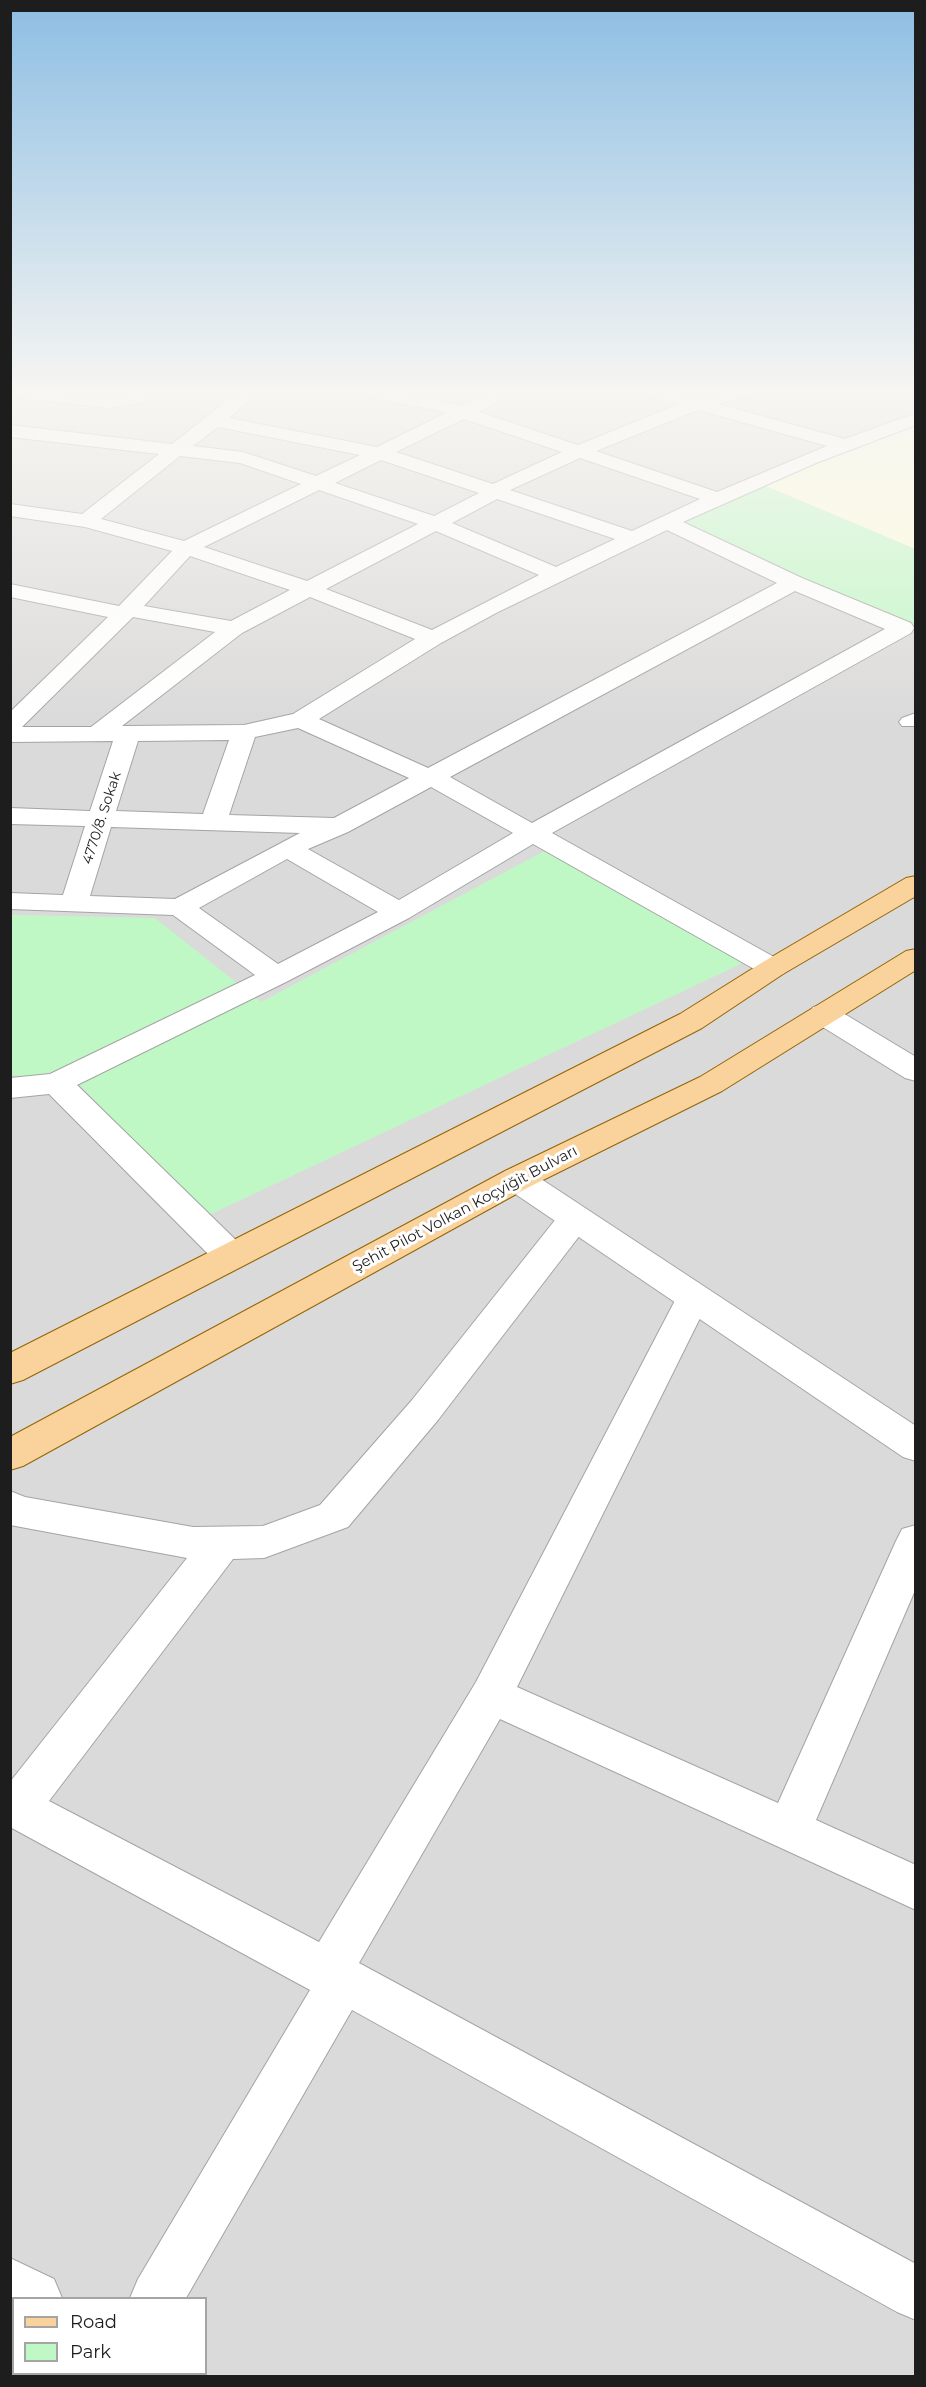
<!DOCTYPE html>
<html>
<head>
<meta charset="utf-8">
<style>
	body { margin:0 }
	#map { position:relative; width:926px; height:2387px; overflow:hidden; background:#eeeae3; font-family:Montserrat,sans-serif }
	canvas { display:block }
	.frame { position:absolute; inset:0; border:12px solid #1d1d1d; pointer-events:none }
	.legend { position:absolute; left:12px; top:2297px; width:195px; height:78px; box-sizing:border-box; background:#fff; border:2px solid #a5a5a5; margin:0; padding:8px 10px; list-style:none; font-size:18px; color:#1d1d1d }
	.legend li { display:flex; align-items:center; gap:12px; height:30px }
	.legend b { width:30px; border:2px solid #a5a5a5 }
</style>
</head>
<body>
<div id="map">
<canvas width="926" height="2387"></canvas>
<div class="frame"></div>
<ul class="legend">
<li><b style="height:8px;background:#fad29c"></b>Road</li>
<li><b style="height:16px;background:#c0f8c5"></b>Park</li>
</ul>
</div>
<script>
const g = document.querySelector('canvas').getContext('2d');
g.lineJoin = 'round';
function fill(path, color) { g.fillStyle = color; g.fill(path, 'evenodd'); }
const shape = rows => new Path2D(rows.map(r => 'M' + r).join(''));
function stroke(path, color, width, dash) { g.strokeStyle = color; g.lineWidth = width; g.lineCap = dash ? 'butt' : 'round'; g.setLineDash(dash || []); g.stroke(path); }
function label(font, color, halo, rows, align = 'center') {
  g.font = font + ' Montserrat,sans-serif'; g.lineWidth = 6; g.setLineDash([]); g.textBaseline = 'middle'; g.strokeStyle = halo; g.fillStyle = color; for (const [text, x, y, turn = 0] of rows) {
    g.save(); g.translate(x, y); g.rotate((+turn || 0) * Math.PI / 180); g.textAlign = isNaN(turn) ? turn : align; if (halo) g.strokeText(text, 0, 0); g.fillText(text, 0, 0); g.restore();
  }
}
fill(shape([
	[11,391,915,391,915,2376,11,2376],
	[14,2298,206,2298,206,2374,14,2374]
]), '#dbdada');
fill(shape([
	[915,426,915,549,763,485]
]), '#fefedb');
fill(shape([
	[763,485,915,549,915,626,681,525],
	[552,847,747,961,207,1216,76,1081,11,1075,11,915,155,918,261,1002]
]), '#c0f8c5');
const service = shape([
	[916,713,916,726,902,726,899,722,902,718,916,713]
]);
const minor = shape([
	[10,391,55,391,111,398,137,391,157,391,147,401,111,408,10,397,10,391],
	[239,391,260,391,229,418,377,447,446,413,363,395,360,391,403,391,461,406,491,391,515,391,479,412,578,445,679,404,645,395,642,391,673,391,698,398,724,391,756,391,753,395,718,404,845,439,916,413,916,425,816,463,683,522,802,578,911,623,914,628,911,633,552,833,783,962,787,968,783,974,773,977,763,974,533,844,409,918,286,982,77,1085,243,1247,248,1256,243,1265,231,1268,219,1265,49,1094,10,1098,10,1078,50,1074,255,975,173,915,10,909,10,893,63,895,85,826,10,824,10,808,90,811,113,741,10,742,10,712,108,617,10,597,10,584,119,606,172,551,85,527,10,516,10,504,82,514,159,454,10,437,10,425,172,444,239,391],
	[698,410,827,446,717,492,596,451,698,410],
	[464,419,562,452,493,484,396,452,464,419],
	[218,427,360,455,316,476,243,452,193,446,218,427],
	[180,456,240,463,301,484,184,541,101,519,180,456],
	[580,458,700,499,632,531,510,490,580,458],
	[381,460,479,493,434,516,335,483,381,460],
	[319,490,418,524,307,581,204,547,319,490],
	[497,499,615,539,556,567,452,523,497,499],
	[667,530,777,583,428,768,319,719,441,643,496,613,667,530],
	[436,531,539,575,432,630,326,589,436,531],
	[190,556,290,590,231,621,144,606,190,556],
	[795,591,885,629,532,823,450,777,795,591],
	[310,597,415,639,293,714,244,725,122,726,242,633,310,597],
	[133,617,215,632,91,727,22,727,133,617],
	[298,728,409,778,334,818,229,815,255,737,298,728],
	[229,740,203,814,116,811,138,741,229,740],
	[431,787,513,833,399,900,308,849,348,832,431,787],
	[111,827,300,833,175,899,90,896,111,827],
	[287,859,378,912,278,964,199,908,287,859],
	[823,1005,833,1007,916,1057,916,1081,905,1078,813,1021,808,1014,813,1007,823,1005],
	[575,1206,587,1210,592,1218,587,1226,438,1420,348,1527,264,1558,233,1559,49,1801,319,1942,476,1682,681,1289,693,1285,705,1289,710,1298,517,1687,778,1803,896,1541,902,1529,916,1525,916,1588,816,1820,916,1865,916,1910,500,1719,359,1963,916,2264,916,2320,897,2312,352,2010,186,2298,130,2298,138,2279,310,1990,10,1827,10,1782,187,1558,10,1525,10,1491,25,1497,193,1527,263,1526,320,1505,412,1400,563,1210,575,1206],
	[10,2258,54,2279,62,2298,14,2298,14,2315,10,2314,10,2258],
	[86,2374,198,2374,199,2376,85,2376,86,2374]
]);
const tertiary = shape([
	[517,1168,529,1171,916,1426,916,1461,903,1457,505,1187,501,1179,505,1171,517,1168]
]);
const primary = shape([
	[916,876,916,896,783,974,702,1028,23,1380,10,1384,10,1353,680,1014,763,962,906,878,916,876],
	[916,949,916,970,722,1091,529,1187,23,1466,10,1470,10,1437,505,1171,700,1077,906,951,916,949]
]);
stroke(service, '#a4a4a4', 2);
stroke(minor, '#a4a4a4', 2);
stroke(tertiary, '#a4a4a4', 2);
stroke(primary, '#936403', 2);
fill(service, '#fff');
fill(minor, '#fff');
fill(tertiary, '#fff');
fill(primary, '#fad29c');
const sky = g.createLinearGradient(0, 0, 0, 726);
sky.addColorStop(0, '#8dbee3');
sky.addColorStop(0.54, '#f7f6f2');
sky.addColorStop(1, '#f7f6f200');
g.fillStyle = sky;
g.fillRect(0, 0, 926, 726);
label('14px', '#1d1d1d', '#fff', [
	["4770/8. Sokak",102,818,-72]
]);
label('15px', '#1d1d1d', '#fff', [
	["Şehit Pilot Volkan Koçyiğit Bulvarı",465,1209,-28]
]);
</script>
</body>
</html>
